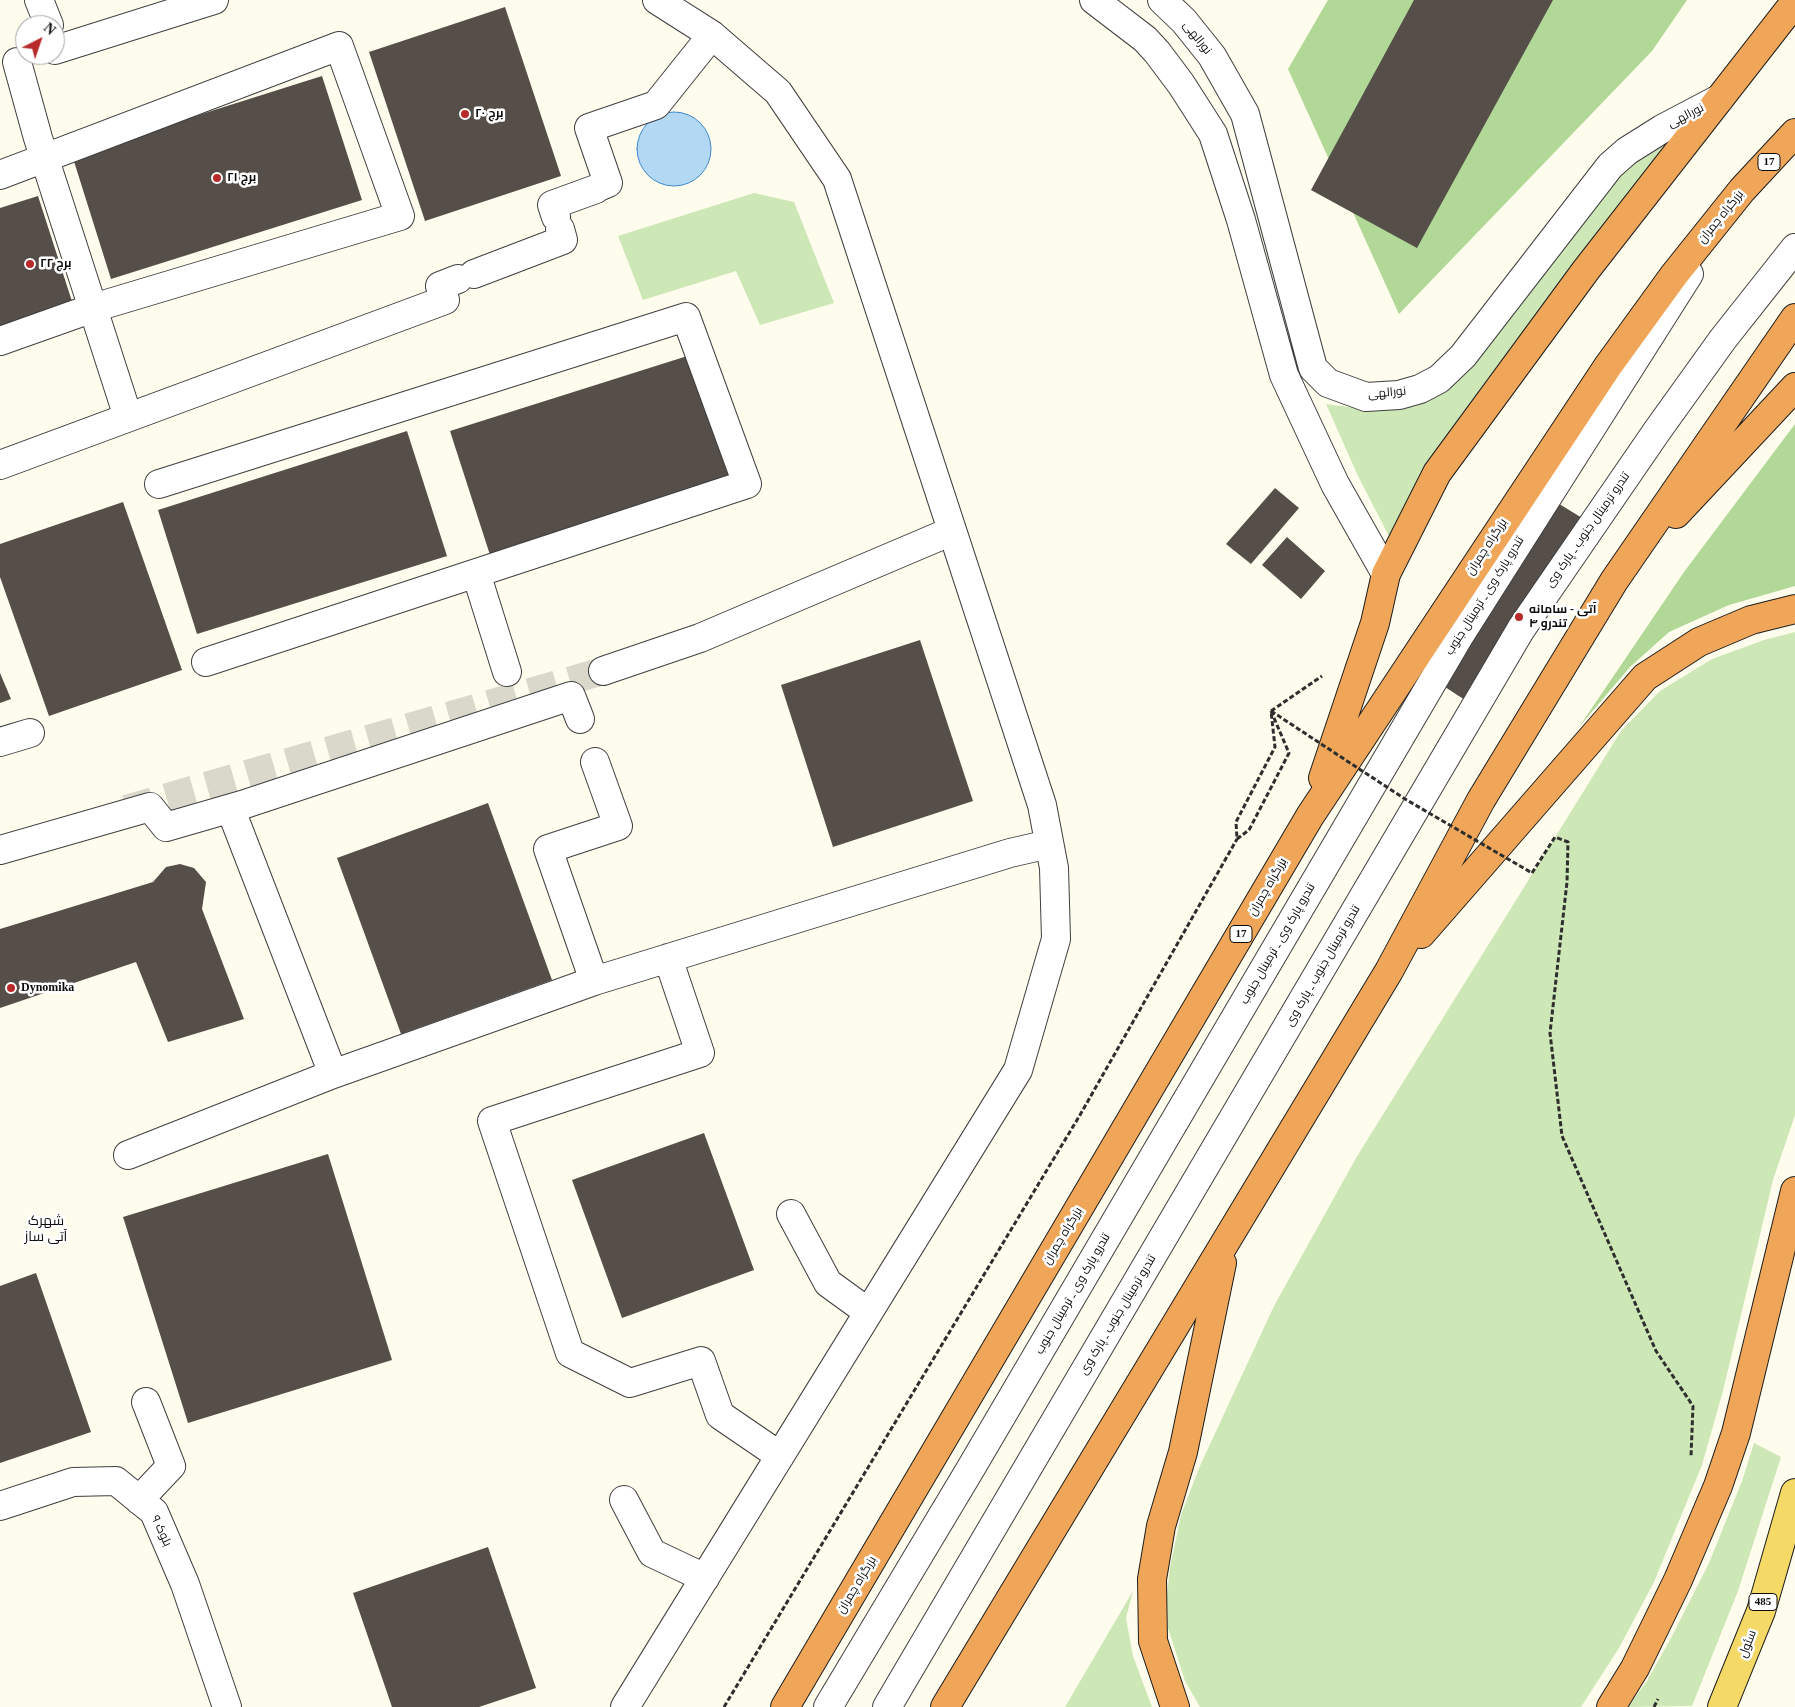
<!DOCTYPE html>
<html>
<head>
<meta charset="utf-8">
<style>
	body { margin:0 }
	#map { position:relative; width:1795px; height:1707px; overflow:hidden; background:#fefcec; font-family:"Times New Roman",serif }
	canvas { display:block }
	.north { position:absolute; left:15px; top:15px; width:50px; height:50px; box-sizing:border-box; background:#fff; border:1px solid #9e9e9e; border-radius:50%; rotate:41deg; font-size:14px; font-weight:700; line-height:20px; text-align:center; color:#0c0c0c }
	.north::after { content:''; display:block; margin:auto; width:18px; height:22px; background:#b82929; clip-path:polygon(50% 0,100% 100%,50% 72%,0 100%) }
</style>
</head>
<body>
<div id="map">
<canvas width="1795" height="1707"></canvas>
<div class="north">N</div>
</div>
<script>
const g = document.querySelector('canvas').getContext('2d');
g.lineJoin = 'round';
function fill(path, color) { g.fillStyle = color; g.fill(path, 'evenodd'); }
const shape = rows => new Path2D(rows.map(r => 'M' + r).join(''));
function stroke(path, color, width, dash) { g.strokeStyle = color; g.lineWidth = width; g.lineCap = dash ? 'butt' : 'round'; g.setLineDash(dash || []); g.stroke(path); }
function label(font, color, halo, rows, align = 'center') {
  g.font = font + ' "Times New Roman",Cairo,serif'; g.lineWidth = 5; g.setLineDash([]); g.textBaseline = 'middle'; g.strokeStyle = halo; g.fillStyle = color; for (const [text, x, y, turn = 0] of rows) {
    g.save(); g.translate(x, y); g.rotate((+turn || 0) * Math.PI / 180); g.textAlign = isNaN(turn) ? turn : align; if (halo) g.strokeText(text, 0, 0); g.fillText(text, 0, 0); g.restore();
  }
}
fill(shape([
	[1691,123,1589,244,1494,370,1434,453,1412,491,1391,540,1358,476,1326,404,1378,411,1400,409,1416,406,1435,396,1621,173,1634,161],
	[754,193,794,202,834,303,760,325,736,271,643,300,618,236],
	[1795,632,1795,1115,1773,1180,1723,1391,1702,1465,1654,1582,1619,1648,1581,1707,1200,1707,1185,1681,1168,1628,1167,1596,1170,1567,1181,1515,1199,1468,1274,1306,1356,1158,1621,731,1660,691,1712,659,1764,640],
	[1754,1443,1781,1457,1738,1591,1692,1706,1628,1707,1647,1681,1671,1638,1709,1563,1742,1481],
	[1133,1591,1126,1618,1133,1656,1152,1707,1065,1707]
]), '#cee7b7');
fill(shape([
	[1328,0,1687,0,1652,51,1399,314,1288,69],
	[1795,424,1795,586,1729,605,1669,632,1630,667,1579,727,1684,572]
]), '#b1d897');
const water = shape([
	'637 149a37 37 0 1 1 74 0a37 37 0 1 1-74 0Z'
]);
fill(water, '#b3d8f4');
stroke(water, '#3c89c9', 1);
fill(shape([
	[1414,0,1553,0,1417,248,1311,190],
	[505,7,561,176,425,221,369,52],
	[322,76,362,200,111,279,72,155],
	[38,196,78,320,0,345,0,208],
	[700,352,740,476,490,555,450,431],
	[407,431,447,556,197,634,158,510],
	[1275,488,1299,508,1251,564,1226,544],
	[123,502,182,670,49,716,0,577,0,544],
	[1556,502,1587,521,1468,702,1442,685],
	[1287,537,1325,571,1301,599,1262,565],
	[920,640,973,801,833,847,781,685],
	[0,673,11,699,0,703],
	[488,803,552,980,401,1034,337,858],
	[180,864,194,868,206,882,202,909,244,1019,168,1042,136,962,0,1008,0,929,153,882,166,867],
	[704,1133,754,1270,622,1318,572,1180],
	[328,1154,392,1360,188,1423,123,1217],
	[36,1273,91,1432,0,1463,0,1286],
	[488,1547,536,1688,479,1707,392,1707,353,1593]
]), '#554e49');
stroke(shape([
	[126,809,603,671]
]), '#dad8ca', 28, [28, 14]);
const minor = shape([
	[39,0,49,25],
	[1094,0,1145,39,1157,52,1181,84,1213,134,1241,220,1284,375,1335,484,1386,574],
	[1162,0,1184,21,1212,56,1245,114,1313,368,1328,383,1366,397,1399,395,1420,389,1439,379,1463,356,1610,166,1627,151,1662,129,1719,99],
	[55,50,214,0],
	[17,62,38,138,128,417],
	[0,175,339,46,400,216,93,308,0,341],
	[601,186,608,183,589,128,656,105,712,35],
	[556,217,552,205,596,189],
	[474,274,563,240,560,229],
	[0,465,445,300,440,286,458,279],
	[159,484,686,317,747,484,206,662],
	[476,573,507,672],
	[603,671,700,638,952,531],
	[0,742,30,733],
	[234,818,333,1074],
	[0,850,150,807,166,827,242,805,571,696,580,719],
	[668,958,700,1053,492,1121,570,1353,630,1383,701,1361,720,1415,780,1456],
	[594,981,548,849,618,826,595,762],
	[128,1155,333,1074,594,981,1010,853,1049,844],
	[791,1214,828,1283,868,1312],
	[139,1500,171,1466,146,1402],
	[624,1500,652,1553,705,1578],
	[0,1506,73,1482,116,1481,154,1512,185,1584,227,1707],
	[625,1707,1018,1070,1056,939,1054,868,1042,805,837,179,778,92,712,35,657,0],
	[828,1707,971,1468,1460,635,1689,274],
	[887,1707,1521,629,1657,431,1723,339,1795,248]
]);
const major = shape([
	[1722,1707,1761,1611,1795,1493]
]);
const highway = shape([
	[1676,514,1795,387],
	[1323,778,1375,623,1386,574,1437,473,1586,270,1795,2],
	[1421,934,1645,677,1699,642,1751,620,1795,609],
	[785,1707,1310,816,1608,366,1674,275,1742,190,1795,133],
	[945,1707,1389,971,1481,800,1614,581,1795,318],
	[1175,1707,1153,1641,1152,1579,1161,1526,1183,1452,1222,1263],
	[1611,1707,1635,1668,1678,1580,1718,1486,1736,1433,1795,1191]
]);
stroke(minor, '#3f3f3f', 30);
stroke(major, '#1d1d1d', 30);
stroke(highway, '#1d1d1d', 30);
stroke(shape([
	[1271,711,1289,753,1249,830,1237,839,1236,822,1275,747,1271,711],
	[1271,711,1322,676],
	[1532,873,1555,837,1568,842,1567,882,1550,1033,1562,1136,1656,1351,1693,1406,1691,1456],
	[724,1707,1080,1115,1237,839],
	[1654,1707,1658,1699]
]), '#2e2e2e', 3, [5, 2.5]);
stroke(minor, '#fff', 28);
stroke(major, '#f4d966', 28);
stroke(highway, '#f0a659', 28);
stroke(shape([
	[1271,711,1405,799,1532,873]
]), '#2e2e2e', 3, [5, 2.5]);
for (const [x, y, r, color] of [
	[465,114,5,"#b82929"],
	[217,178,5,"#b82929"],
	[30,264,5,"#b82929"],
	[1519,617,5,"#b82929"],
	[11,988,5,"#b82929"]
]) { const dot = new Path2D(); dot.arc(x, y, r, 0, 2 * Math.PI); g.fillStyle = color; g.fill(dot); stroke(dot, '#fff', 2); }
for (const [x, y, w] of [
	[1769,162,22],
	[1241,934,22],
	[1763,1602,28]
]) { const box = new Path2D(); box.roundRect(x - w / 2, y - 8.5, w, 17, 4); g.fillStyle = '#fff'; g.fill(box); stroke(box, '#0c0c0c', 1); }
label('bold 11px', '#0c0c0c', null, [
	["17",1769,162],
	["17",1241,934],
	["485",1763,1602]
]);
label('12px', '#0c0c0c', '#fff', [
	["نورالهی",1197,38,52],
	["نورالهی",1686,116,-27],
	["بزرگراه چمران",1721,217,-51],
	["نورالهی",1387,393,-5],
	["تندرو ترمینال جنوب ـ پارک وی",1588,530,-55],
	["بزرگراه چمران",1487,547,-57],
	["تندرو پارک وی ـ ترمینال جنوب",1485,596,-58],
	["بزرگراه چمران",1268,887,-60],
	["تندرو پارک وی ـ ترمینال جنوب",1278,944,-60],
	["تندرو ترمینال جنوب ـ پارک وی",1323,966,-60],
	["بزرگراه چمران",1063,1236,-59],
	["تندرو پارک وی ـ ترمینال جنوب",1073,1294,-60],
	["تندرو ترمینال جنوب ـ پارک وی",1118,1315,-59],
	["بلوک ۹",161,1531,65],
	["بزرگراه چمران",857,1585,-59],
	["سئول",1748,1644,-69]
]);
label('bold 12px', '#0c0c0c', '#fff', [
	["برج ۲۰",475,114],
	["برج ۲۱",227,178],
	["برج ۲۲",40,264],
	["آتی - سامانه",1529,610],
	["۴ تندرو",1529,624],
	["Dynomika",21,988]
], 'left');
label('14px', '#0c0c0c', '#fff', [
	["شهرک",46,1221],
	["آتی ساز",46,1237]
]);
</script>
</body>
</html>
